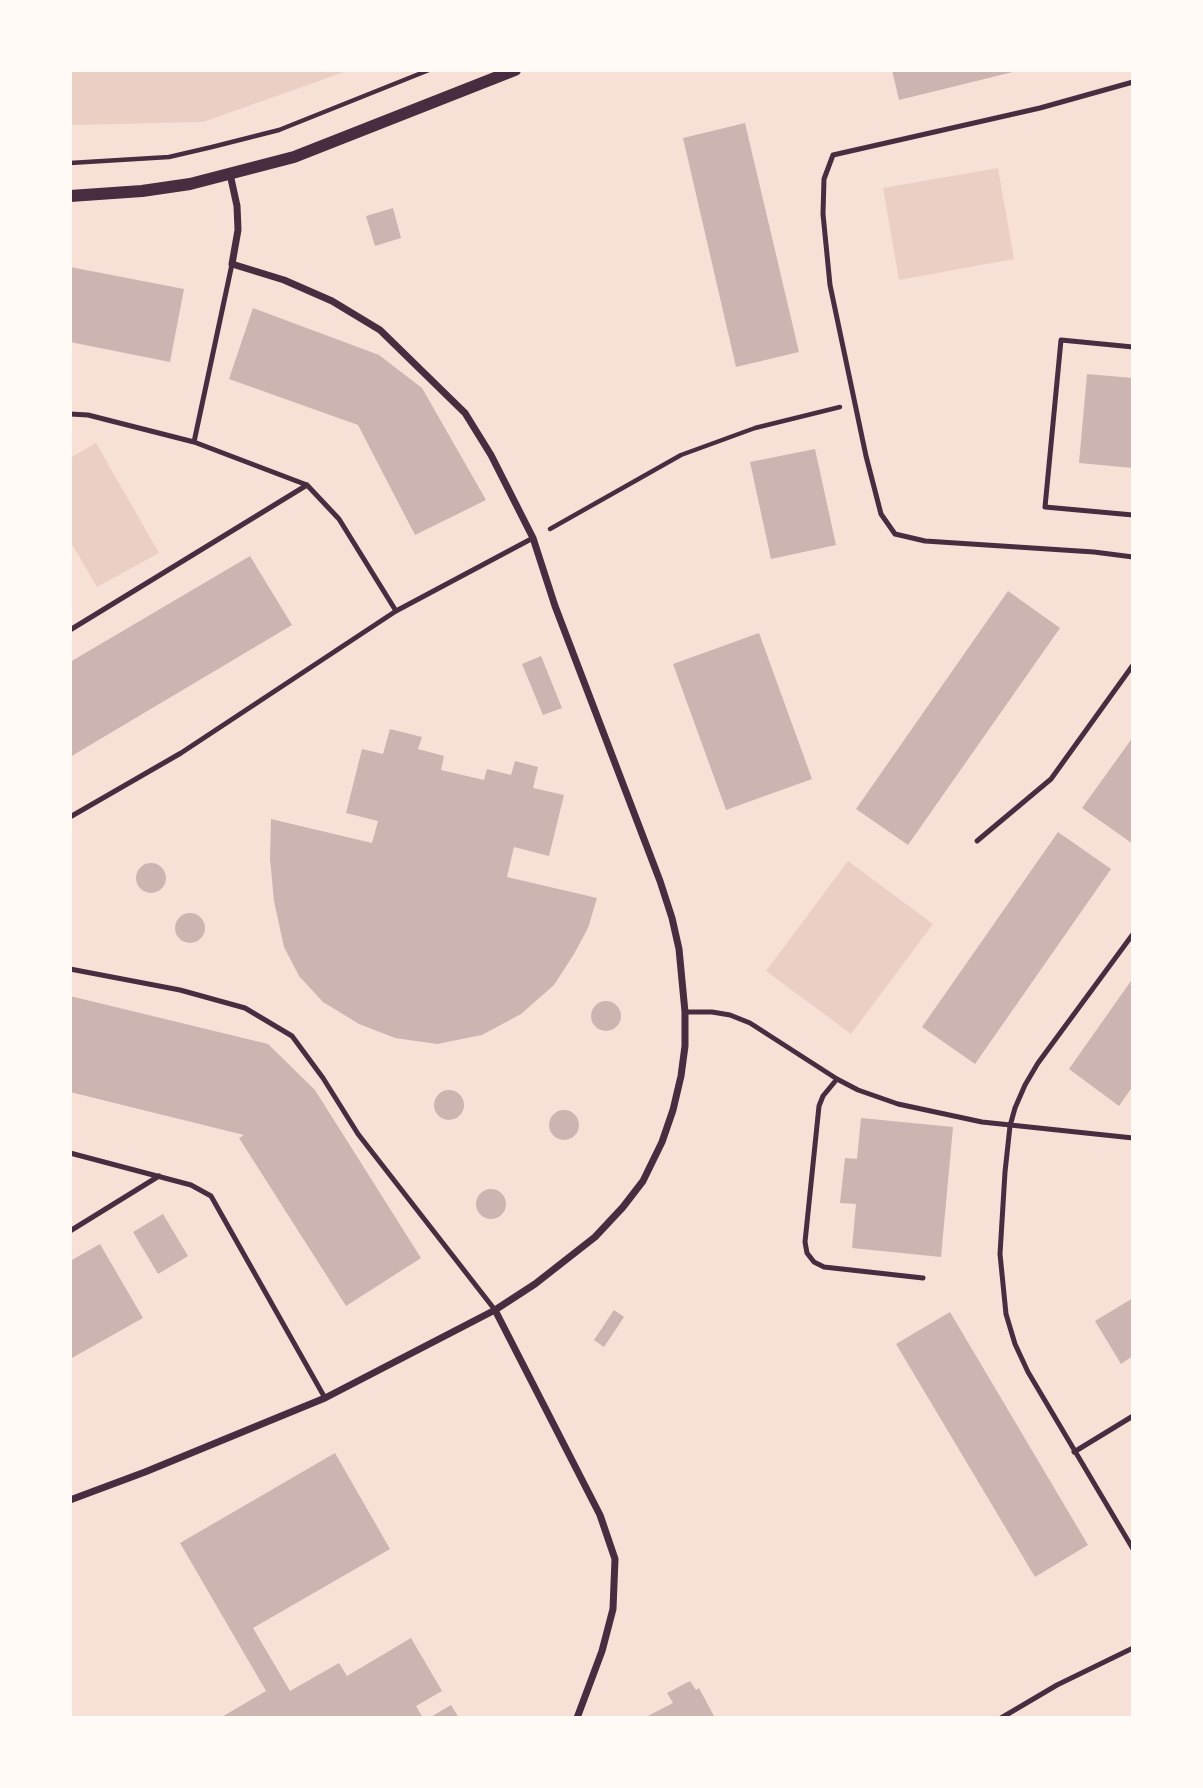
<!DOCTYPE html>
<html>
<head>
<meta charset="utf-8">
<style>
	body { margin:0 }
	#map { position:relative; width:1203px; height:1788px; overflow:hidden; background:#f7e1d7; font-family:Overpass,sans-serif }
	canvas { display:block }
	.frame { position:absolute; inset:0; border:72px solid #fffaf5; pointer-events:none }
</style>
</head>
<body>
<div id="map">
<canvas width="1203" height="1788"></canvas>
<div class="frame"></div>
</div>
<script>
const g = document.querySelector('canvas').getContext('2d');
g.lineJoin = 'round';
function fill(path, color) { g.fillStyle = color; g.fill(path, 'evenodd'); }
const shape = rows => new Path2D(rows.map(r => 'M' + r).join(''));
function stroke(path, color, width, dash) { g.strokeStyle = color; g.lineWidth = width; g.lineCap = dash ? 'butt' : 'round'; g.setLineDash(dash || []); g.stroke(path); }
fill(shape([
	[70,70,350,70,203,122,70,125],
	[998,168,1014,259,899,280,883,188],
	[96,443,159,553,97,587,70,541,70,458],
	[848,861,933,924,851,1034,766,971]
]), '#ebcfc5');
fill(shape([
	[892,70,1017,70,1017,71,899,100],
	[745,123,799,352,736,367,683,138],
	[393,208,401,238,375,246,366,216],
	[70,267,184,289,170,362,70,342],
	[253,308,379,355,422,388,486,500,415,535,358,425,229,379],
	[1087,374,1133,378,1133,468,1079,463],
	[815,449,836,545,771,559,750,462],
	[250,556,292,625,70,757,70,662],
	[1008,591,1060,628,908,845,856,809],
	[759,633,812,779,726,810,673,664],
	[541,656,562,708,543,715,522,664],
	[390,729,422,737,418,749,444,756,441,770,484,780,487,769,511,775,515,761,538,767,533,788,564,795,549,856,514,847,507,877,597,898,588,928,574,954,554,985,521,1014,482,1035,437,1044,395,1038,359,1024,323,1002,299,976,284,947,274,901,270,859,271,819,372,843,378,821,346,813,362,749,383,754],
	[1133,737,1133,844,1082,808],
	[1058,832,1111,869,975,1064,922,1027],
	'136 878a15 15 0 1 1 30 0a15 15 0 1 1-30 0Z',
	'175 928a15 15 0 1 1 30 0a15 15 0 1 1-30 0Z',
	[1133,978,1133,1086,1119,1106,1069,1069],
	[70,996,268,1044,315,1090,421,1258,346,1306,239,1138,244,1135,70,1092],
	'591 1016a15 15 0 1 1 30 0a15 15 0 1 1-30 0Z',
	'434 1105a15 15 0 1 1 30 0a15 15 0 1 1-30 0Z',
	'549 1125a15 15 0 1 1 30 0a15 15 0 1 1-30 0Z',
	[861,1118,953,1127,941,1257,852,1248,856,1204,840,1203,845,1158,857,1159],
	'476 1204a15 15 0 1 1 30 0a15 15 0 1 1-30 0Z',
	[163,1214,188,1256,158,1274,133,1232],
	[100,1244,143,1318,70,1359,70,1261],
	[1133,1298,1133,1356,1121,1364,1095,1321],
	[614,1310,624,1317,604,1347,594,1340],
	[950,1312,1088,1545,1035,1577,896,1344],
	[335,1453,390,1549,253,1628,290,1691,339,1663,347,1676,411,1638,442,1691,416,1706,423,1718,220,1718,266,1691,180,1543],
	[690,1681,696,1690,699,1688,715,1718,644,1718,673,1703,667,1693],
	[451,1705,459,1718,429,1718]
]), '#ccb4b1');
stroke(shape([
	[70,163,169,157,212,147,279,130,429,70],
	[550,529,681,455,755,428,840,407]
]), '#4a2c40', 4.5);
stroke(shape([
	[1133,82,1040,108,833,155,824,179,823,214,830,285,866,456,881,514,895,534,925,541,1094,552,1133,557],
	[1133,347,1061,340,1045,507,1133,515],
	[70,414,88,415,194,442,232,264],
	[194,442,307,485,339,519,396,611],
	[70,630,307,485],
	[70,817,181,753,396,611,533,538],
	[977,841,1051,779,1133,665],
	[1133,934,1038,1063,1025,1085,1015,1108,1010,1126,1005,1172,1000,1254,1006,1314,1015,1344,1028,1372,1133,1549],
	[70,969,180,990,245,1008,292,1036,323,1078,358,1134,495,1310],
	[685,1012,712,1012,730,1015,750,1023,837,1079,858,1090,898,1104,982,1122,1133,1138],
	[837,1079,823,1096,819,1106,805,1242,807,1253,814,1262,824,1267,923,1278],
	[70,1153,191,1185,211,1196,325,1398],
	[70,1231,159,1176],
	[1074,1452,1133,1416],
	[1001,1718,1057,1685,1133,1648]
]), '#4a2c40', 5);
stroke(shape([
	[495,1310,600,1515,615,1559,613,1609,602,1651,577,1718],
	[70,1500,145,1472,325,1398,495,1310,535,1284,595,1237,623,1207,643,1181,662,1142,673,1110,681,1076,685,1046,685,1012,679,949,672,918,660,881,555,606,533,538,491,455,465,413,380,330,332,301,284,280,232,264,238,230,237,206,230,174]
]), '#4a2c40', 7);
stroke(shape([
	[70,196,142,191,190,184,294,157,515,70]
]), '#4a2c40', 12);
</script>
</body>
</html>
